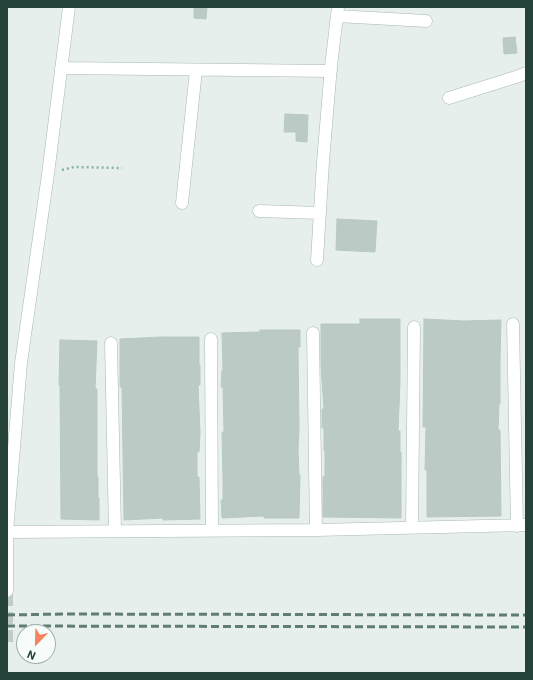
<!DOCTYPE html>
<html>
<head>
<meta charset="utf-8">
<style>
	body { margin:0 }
	#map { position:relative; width:533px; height:680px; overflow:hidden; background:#e6efeb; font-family:Roboto,sans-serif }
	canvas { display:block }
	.frame { position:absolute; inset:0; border:8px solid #24423a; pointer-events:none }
	.north { position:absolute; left:16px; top:624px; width:40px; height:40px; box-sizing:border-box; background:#f7fbf9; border:1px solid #a3b1ad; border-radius:50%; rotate:203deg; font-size:11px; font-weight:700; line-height:16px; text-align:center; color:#24423a }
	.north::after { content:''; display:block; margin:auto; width:14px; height:18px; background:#f4845f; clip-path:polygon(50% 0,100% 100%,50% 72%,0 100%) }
</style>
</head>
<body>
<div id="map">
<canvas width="533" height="680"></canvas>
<div class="frame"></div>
<div class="north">N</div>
</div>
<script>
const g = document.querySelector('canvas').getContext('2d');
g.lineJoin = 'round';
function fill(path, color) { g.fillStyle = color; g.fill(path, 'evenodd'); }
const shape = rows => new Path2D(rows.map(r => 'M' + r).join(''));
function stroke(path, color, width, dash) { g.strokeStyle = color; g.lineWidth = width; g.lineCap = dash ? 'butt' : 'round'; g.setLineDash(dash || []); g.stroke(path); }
const building = shape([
	[194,7,207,7,206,19,194,18,194,7],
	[515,37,517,53,504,54,503,38,515,37],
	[285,114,308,115,307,142,296,141,296,132,284,132,285,114],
	[337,219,377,221,375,252,336,250,337,219],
	[360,319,400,319,400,382,398,431,400,431,400,452,401,452,401,518,323,517,323,477,325,476,325,451,324,451,324,428,322,428,322,409,324,409,321,367,321,324,360,324,360,319],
	[424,319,464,321,501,320,500,359,500,404,499,404,498,430,500,430,501,516,427,517,427,470,425,470,426,427,423,427,424,319],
	[260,330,300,330,300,347,298,347,299,429,298,450,299,475,300,475,299,518,264,518,264,516,222,518,221,500,223,500,223,479,222,432,224,432,223,387,221,387,222,370,223,370,222,333,260,332,260,330],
	[162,337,199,337,199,365,200,365,200,385,198,385,200,433,199,452,197,452,197,477,199,477,200,519,163,520,163,518,124,520,122,387,120,387,120,339,162,337],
	[60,340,97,341,95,389,97,389,97,477,98,477,98,498,99,498,99,520,61,519,60,385,59,385,60,340]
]);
fill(building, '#bbcac4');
stroke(building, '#b8c9c2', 1);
stroke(shape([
	[7,642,7,591]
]), '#bfccc8', 12, [12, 6]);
const minor = shape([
	[337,16,426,21],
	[61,68,331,71],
	[449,98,519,76,526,73],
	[182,203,196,70],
	[259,211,320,213],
	[317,260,323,162,331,66,338,7],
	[513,324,517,526],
	[313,333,316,530],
	[211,339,212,530],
	[111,343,115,531],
	[412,527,414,327],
	[7,532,316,530,526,525],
	[7,591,7,532,21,363,48,174,69,7]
]);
stroke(minor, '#a8b8b2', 13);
stroke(shape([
	[62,170,74,167,122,168]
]), '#86b3a5', 2.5, [2, 3]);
stroke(minor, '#fff', 12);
stroke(shape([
	[7,615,63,614,526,615],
	[7,626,526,627]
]), '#5f7d75', 3, [8, 4]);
</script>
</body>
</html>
